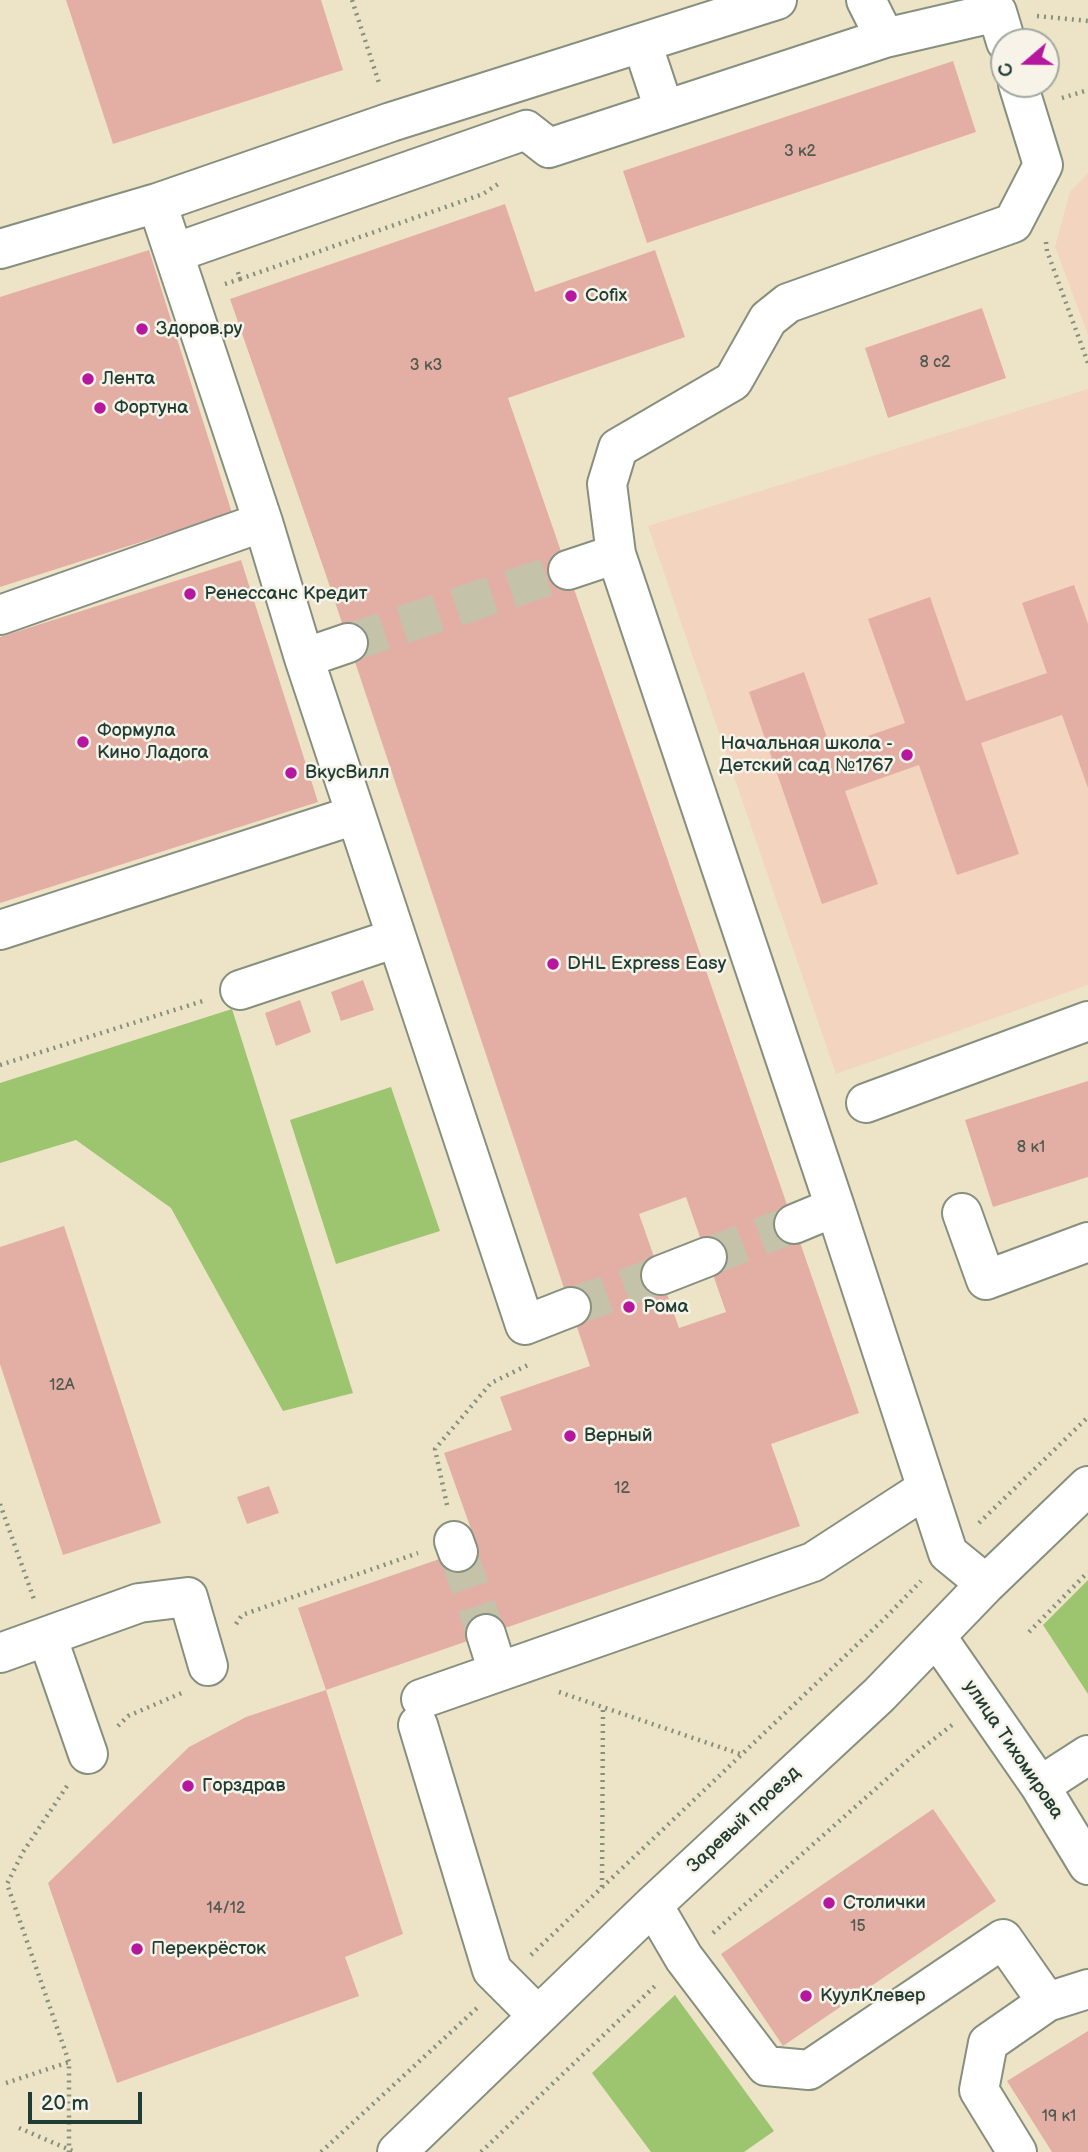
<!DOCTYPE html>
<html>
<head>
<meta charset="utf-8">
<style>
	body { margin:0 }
	#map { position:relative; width:1088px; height:2152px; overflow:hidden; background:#ede4c7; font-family:"Balsamiq Sans",sans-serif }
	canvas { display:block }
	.north { position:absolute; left:990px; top:28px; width:70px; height:70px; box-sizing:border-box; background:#f7f3e8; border:2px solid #a1aaa0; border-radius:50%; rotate:250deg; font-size:19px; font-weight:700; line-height:28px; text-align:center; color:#1f3d34 }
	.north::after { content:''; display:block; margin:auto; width:24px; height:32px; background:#b5179e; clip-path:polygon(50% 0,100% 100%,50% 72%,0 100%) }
	.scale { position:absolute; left:28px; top:2092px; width:114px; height:32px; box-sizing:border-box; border:4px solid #1f3d34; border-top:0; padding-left:9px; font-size:21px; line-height:24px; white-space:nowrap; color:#1f3d34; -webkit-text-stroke:5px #f7f3e8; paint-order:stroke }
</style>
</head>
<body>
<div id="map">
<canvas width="1088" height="2152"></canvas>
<div class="north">С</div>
<div class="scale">20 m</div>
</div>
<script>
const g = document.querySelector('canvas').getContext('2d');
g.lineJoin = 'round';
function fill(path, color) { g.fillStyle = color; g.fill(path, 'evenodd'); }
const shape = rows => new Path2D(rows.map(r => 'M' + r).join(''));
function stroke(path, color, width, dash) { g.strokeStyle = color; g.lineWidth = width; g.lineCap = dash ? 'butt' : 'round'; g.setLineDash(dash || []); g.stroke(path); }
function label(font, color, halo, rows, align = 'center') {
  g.font = font + ' "Balsamiq Sans",sans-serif'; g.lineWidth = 5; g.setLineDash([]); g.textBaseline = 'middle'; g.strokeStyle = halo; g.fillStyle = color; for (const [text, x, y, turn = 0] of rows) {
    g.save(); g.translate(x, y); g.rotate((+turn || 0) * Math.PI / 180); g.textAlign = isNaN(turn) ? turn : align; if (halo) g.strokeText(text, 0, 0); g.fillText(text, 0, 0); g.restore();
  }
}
fill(shape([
	[1088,173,1088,335,1055,247,1070,192],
	[1088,389,1088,985,836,1074,648,526]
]), '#f3d4bf');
fill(shape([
	[232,1009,353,1393,283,1411,171,1208,76,1140,0,1163,0,1083],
	[391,1087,440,1231,336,1264,290,1120],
	[1088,1580,1088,1694,1043,1625],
	[675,1995,774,2131,744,2152,651,2152,592,2073]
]), '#9dc46f');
fill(shape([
	[66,0,321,0,343,70,113,144],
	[953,61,976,132,647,243,623,171],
	[505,204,535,292,655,250,685,337,508,398,859,1413,771,1444,800,1526,326,1690,403,1934,345,1957,359,1996,117,2083,48,1883,189,1747,246,1717,326,1690,298,1608,477,1546,444,1453,512,1430,500,1397,590,1366,326,575,230,299],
	[686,1197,726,1312,679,1328,639,1214],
	[149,250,232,513,0,587,0,297],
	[982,308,1006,378,888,418,865,348],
	[241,560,318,802,0,903,0,637],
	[1074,585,1088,624,1088,788,1062,715,981,743,1019,854,957,875,919,765,845,791,878,884,822,904,749,692,804,672,831,749,905,723,868,619,930,597,966,701,1047,673,1022,603],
	[363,980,374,1010,341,1021,331,992],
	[300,1000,311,1032,276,1046,265,1013],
	[1088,1081,1088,1177,993,1207,965,1120],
	[64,1226,161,1523,63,1555,0,1364,0,1247],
	[269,1486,279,1513,247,1524,237,1497],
	[933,1809,996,1901,783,2046,721,1954],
	[1088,2031,1088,2152,1052,2152,1007,2081]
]), '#e3afa5');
stroke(shape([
	[348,643,568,570],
	[707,1257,794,1224],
	[571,1307,661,1275],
	[458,1552,486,1634]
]), '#c4c3aa', 38, [38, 19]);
const minor = shape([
	[866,0,885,38,997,12,1006,42],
	[642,43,664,109],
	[0,249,157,203],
	[174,253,526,130,549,148,885,38],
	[263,522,157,203,391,122,777,0],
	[568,570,616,554],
	[0,615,263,522,304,658,525,1325,571,1307],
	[304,658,348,643],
	[0,930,355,815],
	[240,990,396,938],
	[866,1103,1088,1021],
	[835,1207,616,554,607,484,618,448,733,381,768,319,788,303,1013,223,1043,165,1018,84],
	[962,1213,986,1280,1088,1242],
	[794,1224,835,1207,948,1553,986,1584],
	[661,1275,707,1257],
	[454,1541,458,1552],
	[486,1634,498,1672],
	[47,1636,88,1754],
	[936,1636,1040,1786,1088,1865],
	[0,1653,139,1603,188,1597,208,1666],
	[421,1699,813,1562,927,1488],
	[418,1725,492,1970,538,2016],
	[1040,1786,1088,1755],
	[653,1905,684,1958,766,2066,809,2070,1003,1939,1047,2002],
	[397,2152,653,1905,879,1695,986,1584,1088,1486],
	[1017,2152,979,2090,988,2043,1047,2002,1088,1989]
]);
stroke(minor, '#86907e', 42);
stroke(shape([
	[352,0,380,86],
	[1037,16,1088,21],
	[1062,98,1088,90],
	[1046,242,1047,251,1088,363],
	[240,279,483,194,501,182],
	[225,284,240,279,237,269],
	[0,1065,206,1000],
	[0,1504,35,1602],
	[447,1505,435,1449,491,1383,530,1364],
	[979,1523,1088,1417],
	[236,1624,242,1615,418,1553],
	[1029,1632,1088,1572],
	[559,1692,740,1754],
	[118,1726,128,1716,184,1692],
	[67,1786,23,1852,7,1884,69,2062,69,2152],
	[602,1887,603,1707],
	[713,1933,916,1753,952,1725],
	[531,1955,885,1618,921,1581],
	[6,2083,69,2062],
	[19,2128,75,2152],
	[321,2152,477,2008],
	[481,2152,657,1984]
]), '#86907e', 4.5, [2, 5]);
stroke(minor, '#fff', 38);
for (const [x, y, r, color] of [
	[571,296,7,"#b5179e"],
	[142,329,7,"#b5179e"],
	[88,379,7,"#b5179e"],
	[100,408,7,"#b5179e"],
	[190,594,7,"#b5179e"],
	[83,742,7,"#b5179e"],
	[907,755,7,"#b5179e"],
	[291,773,7,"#b5179e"],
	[553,964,7,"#b5179e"],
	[629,1307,7,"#b5179e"],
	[570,1436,7,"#b5179e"],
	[188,1786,7,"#b5179e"],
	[829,1903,7,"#b5179e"],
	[137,1949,7,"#b5179e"],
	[806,1996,7,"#b5179e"]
]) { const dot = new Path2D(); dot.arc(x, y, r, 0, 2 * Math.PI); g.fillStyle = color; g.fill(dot); stroke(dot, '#f7f3e8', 2.5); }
label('16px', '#505a50', null, [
	["3 к2",800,152],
	["8 с2",935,363],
	["3 к3",426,366],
	["8 к1",1031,1148],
	["12А",62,1386],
	["12",622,1489],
	["14/12",226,1909],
	["15",858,1927],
	["19 к1",1059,2117]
]);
label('19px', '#1f3d34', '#f7f3e8', [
	["Cofix",585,296],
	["Здоров.ру",156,329],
	["Лента",102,379],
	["Фортуна",114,408],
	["Ренессанс Кредит",204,594],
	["Формула",97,731],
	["Кино Ладога",97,753],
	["Начальная школа -",893,744,"right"],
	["Детский сад №1767",893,766,"right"],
	["ВкусВилл",305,773],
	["DHL Express Easy",567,964],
	["Рома",643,1307],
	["Верный",584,1436],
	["Горздрав",202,1786],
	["Столички",843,1903],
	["Перекрёсток",151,1949],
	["КуулКлевер",820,1996]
], 'left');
label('19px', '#1f3d34', '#f7f3e8', [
	["улица Тихомирова",1013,1750,56],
	["Заревый проезд",744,1820,-43]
]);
</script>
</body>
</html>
